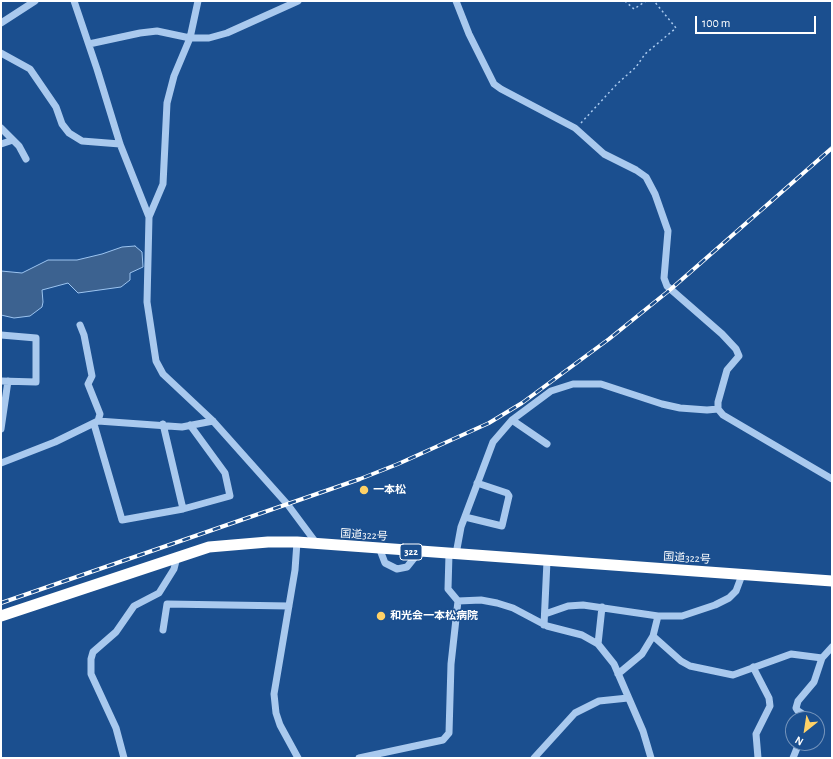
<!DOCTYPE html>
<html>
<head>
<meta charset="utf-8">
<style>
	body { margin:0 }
	#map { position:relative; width:833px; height:759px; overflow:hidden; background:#1b4f8f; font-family:"Alegreya Sans",sans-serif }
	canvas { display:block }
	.frame { position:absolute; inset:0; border:2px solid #fff; pointer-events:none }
	.north { position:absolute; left:785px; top:711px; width:40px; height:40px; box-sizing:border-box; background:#1b4f8f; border:1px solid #7695bc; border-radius:50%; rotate:210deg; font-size:11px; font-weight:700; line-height:16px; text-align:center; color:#fff }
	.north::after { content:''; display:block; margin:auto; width:14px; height:18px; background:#ffd166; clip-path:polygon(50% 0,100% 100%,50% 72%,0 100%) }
	.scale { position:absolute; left:695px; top:16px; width:121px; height:18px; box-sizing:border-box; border:2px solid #fff; border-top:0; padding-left:5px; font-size:12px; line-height:14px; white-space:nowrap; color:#fff; -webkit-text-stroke:3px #1b4f8f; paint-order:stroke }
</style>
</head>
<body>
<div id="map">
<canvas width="833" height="759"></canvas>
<div class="frame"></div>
<div class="north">N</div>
<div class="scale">100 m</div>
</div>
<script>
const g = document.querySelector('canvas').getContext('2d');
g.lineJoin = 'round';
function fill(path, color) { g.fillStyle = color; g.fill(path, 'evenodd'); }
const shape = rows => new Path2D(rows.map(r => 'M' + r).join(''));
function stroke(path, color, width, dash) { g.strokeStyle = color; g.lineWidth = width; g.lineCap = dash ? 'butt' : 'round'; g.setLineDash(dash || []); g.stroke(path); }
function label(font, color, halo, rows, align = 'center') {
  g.font = font + ' "Alegreya Sans","Noto Sans JP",sans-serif'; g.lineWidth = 3; g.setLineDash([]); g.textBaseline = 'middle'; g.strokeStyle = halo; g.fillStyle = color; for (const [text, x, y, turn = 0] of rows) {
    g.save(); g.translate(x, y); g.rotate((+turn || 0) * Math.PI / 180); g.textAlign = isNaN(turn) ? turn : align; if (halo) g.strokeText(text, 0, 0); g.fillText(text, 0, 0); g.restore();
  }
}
const water = shape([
	[135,246,142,252,143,267,130,273,130,280,121,287,78,293,68,283,42,290,43,302,42,307,30,316,14,318,1,315,1,271,22,273,48,260,77,260,102,254,122,247,135,246]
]);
fill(water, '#3c6290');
stroke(water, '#9cc4f0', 1);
stroke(shape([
	[625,1,634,9,646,1],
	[581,123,617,84,636,67,645,54,676,28,654,1]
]), '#a9c9ee', 1.5, [2, 3]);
stroke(shape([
	[74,1,97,69,120,144,149,217],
	[198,1,190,38,174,76,167,103,163,184,149,217,147,302,156,361,163,374,213,421,288,505,317,544],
	[456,1,469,34,494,84,501,89,575,128,604,154,636,170,646,177,655,194,668,231,664,278,667,286,722,334,736,349,739,356,727,370,718,402,718,409,723,415,832,479],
	[1,23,35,1],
	[89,44,140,33,157,31,190,38,209,38,227,33,298,1],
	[1,53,30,69,56,107,62,124,69,133,82,141,120,144],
	[1,128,13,140],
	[1,144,13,140,19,146,26,159],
	[80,325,84,335,92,376,88,384,100,414,98,421],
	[1,335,36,338,36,382,1,381],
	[512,420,547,444],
	[94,424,122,520,183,509,230,496,225,473,190,425],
	[163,424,183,509],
	[1,429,8,381],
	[1,463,55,442,98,421,182,427,213,421],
	[465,517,502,526,509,496,507,493,477,483],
	[297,542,295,570,274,694,276,713,280,725,298,758],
	[380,550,385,563,397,569,407,567,419,552],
	[456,554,461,527,493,442,512,420,551,391,573,384,601,384,662,404,680,408,707,410,718,409],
	[458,601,481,600,497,603,513,608,547,626,582,635,598,644,614,664,643,731,651,758],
	[545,614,568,606,583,605,658,616,653,636],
	[658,616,682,616,715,605,729,598,736,591,742,575],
	[544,625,547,561],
	[163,630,167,604,289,606],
	[598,644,602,607],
	[753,667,769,698,770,706,756,734,758,758],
	[618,674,642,654,653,636,681,661,690,666,733,675,791,654,822,658,832,647],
	[809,718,798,711,796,708,798,701,814,682,822,658],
	[124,758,116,728,91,674,91,659,93,652,116,632,134,606,159,593,174,569,177,557],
	[359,758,443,740,449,733,451,664,458,601,448,589,449,554],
	[534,758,575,713,599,701,628,698],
	[793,758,799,743]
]), '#a9c9ee', 7);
stroke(shape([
	[1,616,209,547,268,542,297,542,832,581]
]), '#fff', 11);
const rail = shape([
	[1,603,360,479,398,464,489,423,522,403,609,339,671,289,832,148]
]);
stroke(rail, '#fff', 4);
stroke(rail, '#1b4f8f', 2.5, [8]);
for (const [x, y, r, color] of [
	[364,490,5,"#ffd166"],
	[381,616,5,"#ffd166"]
]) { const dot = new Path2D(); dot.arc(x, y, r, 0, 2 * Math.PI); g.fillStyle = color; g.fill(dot); stroke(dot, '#1b4f8f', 1.5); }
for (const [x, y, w] of [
	[411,552,22]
]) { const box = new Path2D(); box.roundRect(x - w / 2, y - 8, w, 16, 3); g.fillStyle = '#1b4f8f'; g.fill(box); stroke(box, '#fff', 1); }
label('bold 10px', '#fff', null, [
	["322",411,552]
]);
label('bold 11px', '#fff', '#1b4f8f', [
	["一本松",373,490],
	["和光会一本松病院",390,616]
], 'left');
label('11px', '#fff', '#1b4f8f', [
	["国道322号",364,535,4],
	["国道322号",687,558,4]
]);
</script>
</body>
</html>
